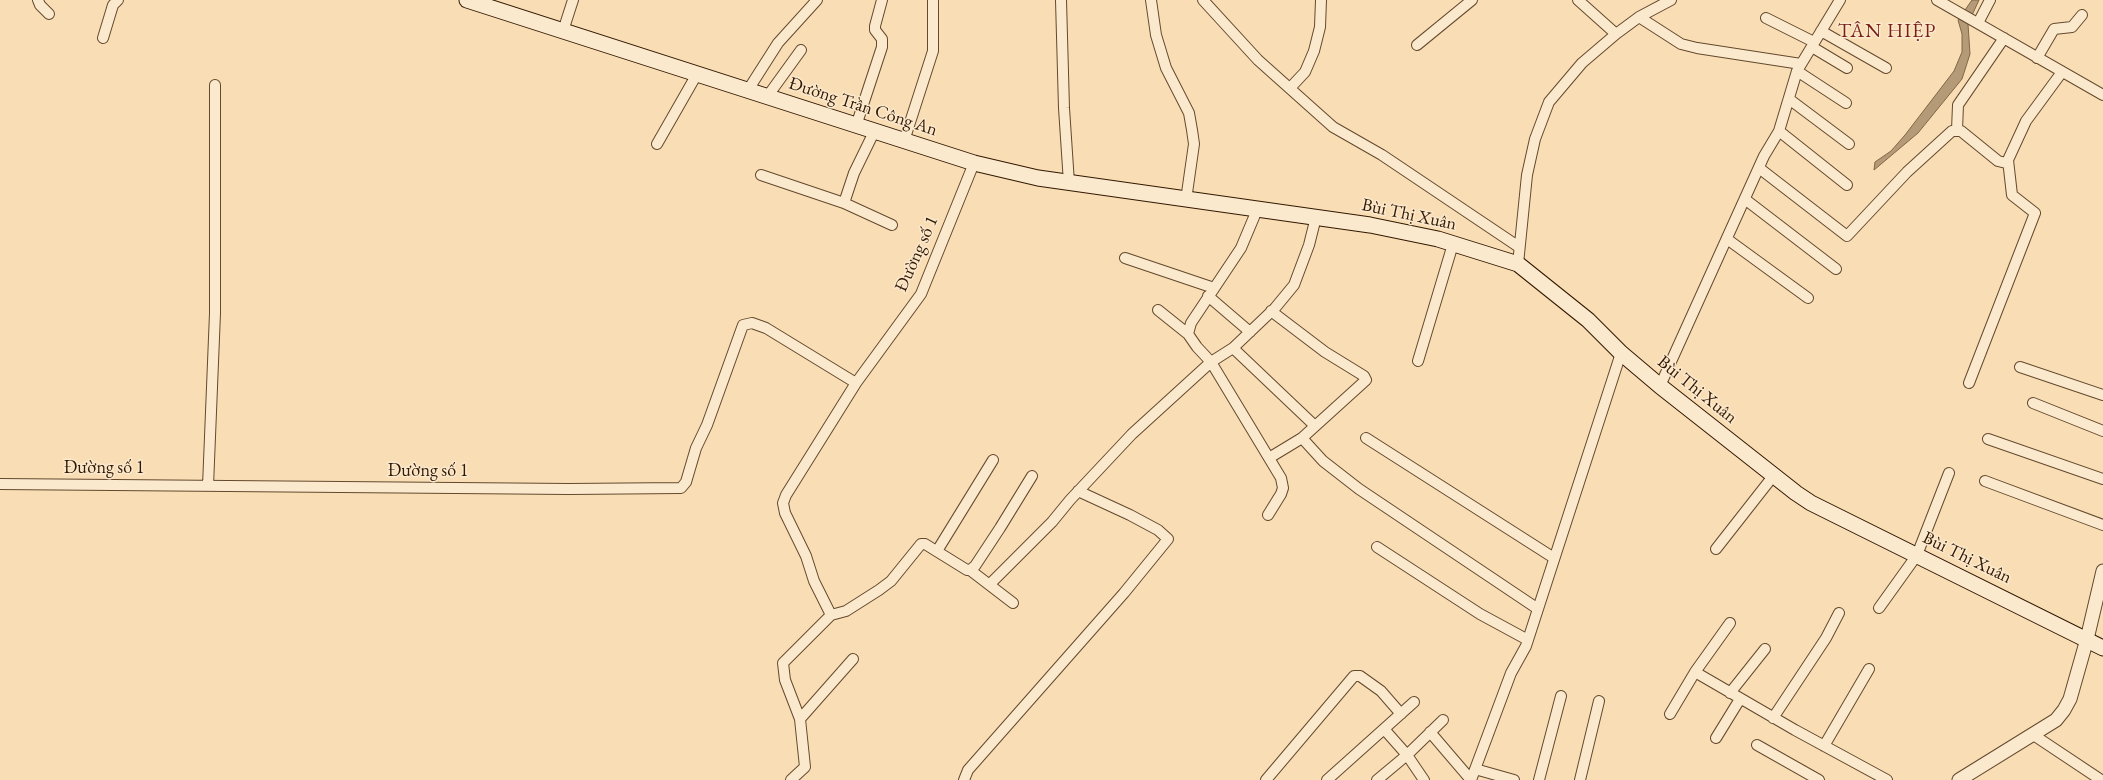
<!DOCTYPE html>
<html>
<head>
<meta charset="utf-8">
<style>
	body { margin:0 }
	canvas { display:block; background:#f9ddb4 }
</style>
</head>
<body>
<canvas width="2103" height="780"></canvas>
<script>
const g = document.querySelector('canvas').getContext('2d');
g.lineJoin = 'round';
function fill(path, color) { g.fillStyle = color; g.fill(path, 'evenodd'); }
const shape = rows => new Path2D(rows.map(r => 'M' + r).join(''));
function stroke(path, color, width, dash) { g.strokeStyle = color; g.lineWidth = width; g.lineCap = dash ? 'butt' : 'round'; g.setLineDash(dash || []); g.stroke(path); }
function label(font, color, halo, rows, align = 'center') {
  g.font = font + ' "EB Garamond",serif'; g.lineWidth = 3; g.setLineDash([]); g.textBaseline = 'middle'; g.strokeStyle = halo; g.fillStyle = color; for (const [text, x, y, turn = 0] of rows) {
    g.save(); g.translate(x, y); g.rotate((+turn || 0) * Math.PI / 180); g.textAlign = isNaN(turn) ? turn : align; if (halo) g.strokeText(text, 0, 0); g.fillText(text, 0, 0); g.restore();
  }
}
const water = shape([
	[1972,0,1979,0,1968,24,1970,54,1962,79,1918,133,1874,170,1875,162,1891,151,1905,135,1954,71,1962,52,1962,34,1958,20,1972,0]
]);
fill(water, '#b59a77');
stroke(water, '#816647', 1);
const minor = shape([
	[38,0,40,5,49,14],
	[1061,0,1064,108,1069,183],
	[1151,0,1156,35,1166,68,1189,113,1192,130,1194,144,1186,200],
	[1203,0,1258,60,1333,127,1382,155,1519,247],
	[1578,0,1616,34],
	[1937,0,2103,95],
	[1639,17,1681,44,1697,48,1801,64],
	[1766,18,1814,42],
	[1978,23,1990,0],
	[563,31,573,0],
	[1821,31,1886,68],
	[103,38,113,5,118,0],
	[1417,45,1472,0],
	[1812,47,1847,68],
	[2037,58,2054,29,2072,27,2082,15],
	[1797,71,1846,103],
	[1290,88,1305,72,1314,51,1320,27,1321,0],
	[748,90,778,43,817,0],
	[767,97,801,50],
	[1789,99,1849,144],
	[856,126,882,47,882,39,875,30,875,26,882,0],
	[1957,130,1958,105,2004,38],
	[1779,131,1847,185],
	[904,141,933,51,933,1],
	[657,144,697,74],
	[1759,168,1847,236,1907,172,1952,131,1961,131,1998,161,2006,163,2008,160],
	[761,175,844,203,854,173,874,132],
	[1746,200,1836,269],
	[844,203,892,225],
	[1257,210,1241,248,1191,323,1188,334,1197,347,1211,362,1281,478,1283,488,1281,494,1268,515],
	[1727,239,1808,298],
	[1125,258,1214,288],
	[1518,264,1527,175,1535,139,1549,102,1582,63,1616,34,1639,17,1671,0],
	[1208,296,1250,332],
	[1158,310,1188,334],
	[1233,348,1314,425],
	[1418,361,1453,244],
	[2020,367,2103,395],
	[1969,383,2035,213,2012,195,2008,160,2026,121,2062,72],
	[1660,386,1764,156,1779,131,1797,71,1840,0],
	[2033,403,2103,431],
	[1302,438,1323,461,1359,489,1538,609],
	[1366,438,1554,558],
	[1988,439,2103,479],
	[1269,458,1302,438,1366,380,1364,376,1325,352,1271,311],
	[1985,481,2103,525],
	[0,484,569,489,681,488,686,482,696,448,707,425,743,325,752,323,766,328,856,383,921,294,974,163],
	[208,486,215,313,215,85],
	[1377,547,1480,614,1528,640],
	[1716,549,1774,475],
	[937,551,993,460],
	[970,570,1013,603],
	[990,584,1052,522,1070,500,1132,434,1211,362,1233,348,1275,308,1294,285,1309,245,1316,217],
	[1879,608,1917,555,1949,473],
	[831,615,846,611,879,590,891,581,921,544,925,544,967,570,970,570,975,566,1000,528,1032,476],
	[1695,672,1795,730,1887,780],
	[1730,693,1765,649],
	[1670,714,1695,672,1730,623],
	[1773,718,1826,638,1839,613],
	[800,719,853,659],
	[1430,732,1471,780],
	[2032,734,2101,780],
	[1716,738,1740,699],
	[1757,745,1819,780],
	[1824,746,1869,669],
	[1475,769,1514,780],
	[791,780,805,767,800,719,785,680,783,663,831,615,814,581,806,556,785,513,783,503,786,495,856,383],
	[964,780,968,770,1124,593,1168,539,1158,530,1130,515,1078,491],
	[1266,780,1354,676,1360,676,1381,691,1401,714],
	[1327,780,1414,702],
	[1377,780,1407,755,1384,729],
	[1424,780,1407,755,1443,720],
	[1471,780,1511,673,1526,646,1621,353],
	[1539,780,1561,696],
	[1580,780,1599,701]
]);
const tertiary = shape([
	[1959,780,2056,720,2064,710,2070,699,2087,639,2103,571]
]);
const secondary = shape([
	[467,0,974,163,1038,178,1370,225,1438,239,1518,264,1588,320,1621,353,1660,386,1796,493,1811,503,2103,648]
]);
stroke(minor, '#64492d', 12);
stroke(tertiary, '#64492d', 15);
stroke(secondary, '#321800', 17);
stroke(minor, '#fbe9ce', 10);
stroke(tertiary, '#fbe9ce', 13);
stroke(secondary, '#fbe9ce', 15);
label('18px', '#321800', '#fbe9ce', [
	["Đường Trần Công An",863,107,18],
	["Bùi Thị Xuân",1409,215,12],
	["Đường số 1",917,254,-66],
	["Bùi Thị Xuân",1697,390,39],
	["Đường số 1",104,468],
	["Đường số 1",428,471],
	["Bùi Thị Xuân",1967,558,26]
]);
g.letterSpacing = '1px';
label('20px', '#7a1f14', '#fbe9ce', [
	["TÂN HIỆP",1887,32]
]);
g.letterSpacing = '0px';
</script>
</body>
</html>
